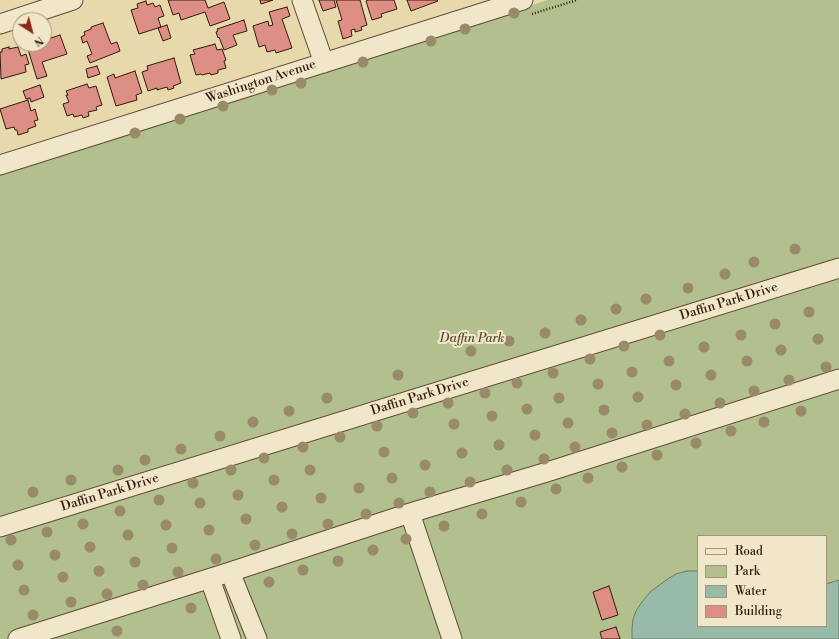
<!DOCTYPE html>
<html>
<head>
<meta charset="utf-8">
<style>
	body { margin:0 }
	#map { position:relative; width:839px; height:639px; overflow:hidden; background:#e8d9ad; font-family:"Libre Bodoni",serif }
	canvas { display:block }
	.legend { position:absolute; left:697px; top:535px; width:130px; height:92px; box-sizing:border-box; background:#f0e6ca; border:1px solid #a4947e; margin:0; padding:5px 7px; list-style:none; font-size:12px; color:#32190b }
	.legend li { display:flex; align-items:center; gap:8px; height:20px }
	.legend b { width:20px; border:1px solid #a4947e }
	.north { position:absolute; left:12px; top:12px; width:40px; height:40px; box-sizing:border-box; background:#f0e6ca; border:1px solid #a4947e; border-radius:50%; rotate:144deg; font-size:11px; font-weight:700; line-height:16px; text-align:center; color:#32190b }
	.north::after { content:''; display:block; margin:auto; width:14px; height:18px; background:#8f2418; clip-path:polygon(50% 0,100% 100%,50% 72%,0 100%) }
</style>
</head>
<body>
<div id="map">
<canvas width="839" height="639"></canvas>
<ul class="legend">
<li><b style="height:5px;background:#f0e6ca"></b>Road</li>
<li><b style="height:11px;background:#b2c08d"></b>Park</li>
<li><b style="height:11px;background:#97baa9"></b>Water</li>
<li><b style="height:11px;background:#dd8f85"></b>Building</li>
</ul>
<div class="north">N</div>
</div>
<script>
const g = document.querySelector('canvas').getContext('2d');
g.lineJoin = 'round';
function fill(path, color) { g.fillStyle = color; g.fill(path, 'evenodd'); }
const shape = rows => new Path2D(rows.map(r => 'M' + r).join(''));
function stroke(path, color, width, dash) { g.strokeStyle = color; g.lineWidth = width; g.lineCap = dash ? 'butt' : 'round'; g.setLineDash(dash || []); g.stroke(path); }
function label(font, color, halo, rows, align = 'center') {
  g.font = font + ' "Libre Bodoni",serif'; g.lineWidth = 4; g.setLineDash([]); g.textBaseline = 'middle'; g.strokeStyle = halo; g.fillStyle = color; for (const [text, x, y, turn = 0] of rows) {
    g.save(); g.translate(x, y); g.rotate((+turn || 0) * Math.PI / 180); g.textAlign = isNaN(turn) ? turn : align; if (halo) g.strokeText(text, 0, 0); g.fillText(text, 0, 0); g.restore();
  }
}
fill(shape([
	[548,0,839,0,839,639,0,639,0,170,265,89],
	[698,536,826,536,826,626,698,626]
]), '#b2c08d');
const water = shape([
	[687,571,698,571,698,626,826,626,826,584,839,580,839,639,632,639,632,629,633,619,636,611,642,602,650,592,669,578,676,574,687,571]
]);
fill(water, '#97baa9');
stroke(water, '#6f7a6a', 1);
const building = shape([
	[169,0,205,0,208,8,224,2,230,19,210,26,205,12,181,20,179,13,173,15,168,0,169,0],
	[260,0,273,0,261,4,260,0],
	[319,0,334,0,336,7,323,11,319,0],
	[336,0,360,0,367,25,361,27,362,30,355,32,355,29,351,30,352,36,343,39,338,21,342,20,336,0],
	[368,0,394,0,397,9,381,14,382,17,372,20,366,1,368,0],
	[407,0,437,0,438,1,411,11,407,0],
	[146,1,147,5,153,3,155,7,160,5,164,16,158,18,161,27,139,34,131,10,138,8,137,4,146,1],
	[287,7,290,16,282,19,292,48,276,53,275,50,267,52,265,45,259,47,253,26,268,21,269,26,273,25,269,12,287,7],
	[244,20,247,31,233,35,237,45,224,50,219,37,218,38,216,32,218,31,217,29,244,20],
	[103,23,111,44,117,42,120,51,90,63,87,56,92,54,87,41,83,43,81,37,85,35,84,32,91,29,91,27,103,23],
	[167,25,171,38,163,41,158,28,167,25],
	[60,35,67,54,42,62,47,76,37,79,27,46,34,44,44,44,44,37,45,40,60,35],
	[215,44,217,50,222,49,226,60,224,61,226,68,218,70,218,73,211,75,210,73,202,75,201,74,196,75,190,55,195,54,193,50,215,44],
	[9,47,9,49,18,47,21,56,26,54,29,64,25,65,26,72,1,79,0,52,2,52,2,49,9,47],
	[174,58,181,83,173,86,174,88,168,90,167,87,157,90,157,88,148,91,142,72,148,70,147,66,174,58],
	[97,66,100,74,88,78,86,69,97,66],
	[135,71,142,93,136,95,137,100,116,106,107,77,114,74,115,78,135,71],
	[87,84,89,88,96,86,102,105,96,107,97,110,88,112,89,116,83,118,82,115,74,117,73,114,67,116,63,104,69,102,66,95,68,95,66,91,87,84],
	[40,85,44,97,31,102,30,98,26,99,23,91,40,85],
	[28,100,31,111,35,109,38,120,34,121,36,126,28,129,28,132,18,135,17,130,15,130,14,127,6,129,0,109,28,100],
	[609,586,618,615,602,620,593,592,609,586],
	[616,627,620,639,602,639,600,632,616,627]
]);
fill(building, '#dd8f85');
stroke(building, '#32190b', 1);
const minor = shape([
	[302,0,324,63],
	[0,24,73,0],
	[0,165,523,0],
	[410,513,452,639],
	[0,527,839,268],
	[230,572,257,639],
	[210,579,231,639],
	[18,639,230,572,410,513,547,472,839,379]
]);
stroke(minor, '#604934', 21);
stroke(shape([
	[532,14,577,0]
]), '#32190b', 2.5, [1, 2]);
stroke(minor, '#f0e6ca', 19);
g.fillStyle = '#998b69';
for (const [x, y] of [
	[514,13],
	[465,29],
	[431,41],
	[363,62],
	[301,83],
	[272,90],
	[223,106],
	[180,119],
	[135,133],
	[795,249],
	[754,262],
	[725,274],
	[688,288],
	[646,299],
	[616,309],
	[809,312],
	[581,320],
	[775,324],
	[545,333],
	[660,335],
	[741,335],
	[818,339],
	[509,341],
	[624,346],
	[704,347],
	[781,350],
	[471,351],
	[590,359],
	[669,361],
	[747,361],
	[826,367],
	[632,372],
	[553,373],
	[398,375],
	[711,375],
	[789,380],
	[517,383],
	[598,384],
	[676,385],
	[754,391],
	[485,393],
	[638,397],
	[327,398],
	[559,398],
	[448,403],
	[720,403],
	[527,409],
	[604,410],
	[289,411],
	[801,411],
	[413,413],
	[685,414],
	[492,416],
	[253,422],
	[764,422],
	[568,423],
	[454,424],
	[647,425],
	[377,426],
	[731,431],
	[612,433],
	[535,435],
	[220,436],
	[340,437],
	[696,443],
	[499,445],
	[303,447],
	[575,447],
	[181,449],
	[384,452],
	[462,453],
	[657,455],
	[264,458],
	[544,459],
	[145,460],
	[425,465],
	[622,467],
	[118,470],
	[231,470],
	[310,470],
	[507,470],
	[392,478],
	[588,478],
	[71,480],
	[274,480],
	[470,482],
	[193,483],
	[359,488],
	[556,489],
	[33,492],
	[430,492],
	[238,495],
	[321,498],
	[159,500],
	[521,502],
	[200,503],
	[399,503],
	[282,507],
	[120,511],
	[366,514],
	[482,514],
	[246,519],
	[83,524],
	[328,524],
	[166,525],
	[444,526],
	[209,530],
	[47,532],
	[292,534],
	[128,535],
	[406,539],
	[11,540],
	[255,545],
	[90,547],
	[172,548],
	[373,550],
	[55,555],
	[216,559],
	[338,561],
	[135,562],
	[18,565],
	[303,570],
	[99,571],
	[178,572],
	[63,577],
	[269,582],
	[143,585],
	[24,590],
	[107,594],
	[71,602],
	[191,608],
	[33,615],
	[117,631]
]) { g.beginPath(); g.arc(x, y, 5.5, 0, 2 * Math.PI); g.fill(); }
label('13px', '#32190b', '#f0e6ca', [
	["Washington Avenue",261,82,-18],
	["Daffin Park Drive",729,302,-17],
	["Daffin Park Drive",420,397,-17],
	["Daffin Park Drive",110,493,-17]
]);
label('italic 13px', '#584b32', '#f0e6ca', [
	["Daffin Park",472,339]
]);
</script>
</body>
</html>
